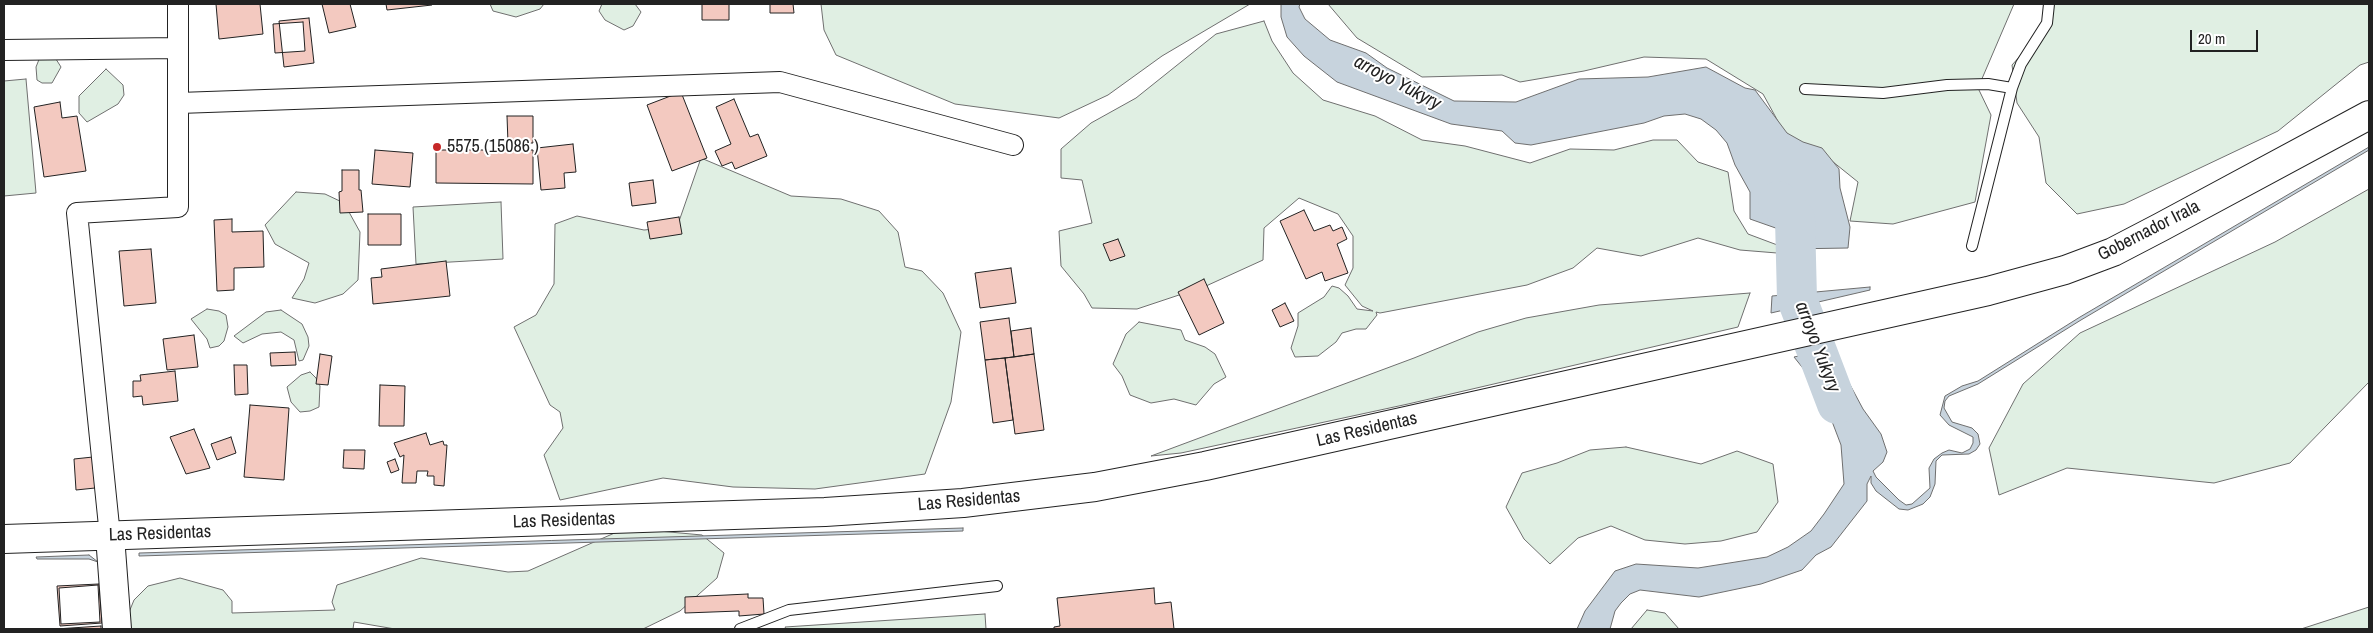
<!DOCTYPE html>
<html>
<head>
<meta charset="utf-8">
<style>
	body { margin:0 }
	#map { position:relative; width:2373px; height:633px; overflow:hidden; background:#fff; font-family:"Archivo Narrow",sans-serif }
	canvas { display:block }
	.frame { position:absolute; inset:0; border:5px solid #222; pointer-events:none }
	.scale { position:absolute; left:2190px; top:30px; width:68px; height:22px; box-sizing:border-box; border:2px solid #222; border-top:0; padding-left:6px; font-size:15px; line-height:18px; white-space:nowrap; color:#222; -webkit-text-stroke:4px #fff; paint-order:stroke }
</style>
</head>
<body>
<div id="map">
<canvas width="2373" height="633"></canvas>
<div class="frame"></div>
<div class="scale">20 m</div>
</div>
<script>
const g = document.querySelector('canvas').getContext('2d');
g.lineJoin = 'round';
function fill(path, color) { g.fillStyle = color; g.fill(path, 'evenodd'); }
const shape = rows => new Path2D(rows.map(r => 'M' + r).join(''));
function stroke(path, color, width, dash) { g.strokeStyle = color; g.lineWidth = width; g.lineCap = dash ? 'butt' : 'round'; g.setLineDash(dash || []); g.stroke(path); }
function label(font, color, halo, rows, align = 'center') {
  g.font = font + ' "Archivo Narrow",sans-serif'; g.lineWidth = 4; g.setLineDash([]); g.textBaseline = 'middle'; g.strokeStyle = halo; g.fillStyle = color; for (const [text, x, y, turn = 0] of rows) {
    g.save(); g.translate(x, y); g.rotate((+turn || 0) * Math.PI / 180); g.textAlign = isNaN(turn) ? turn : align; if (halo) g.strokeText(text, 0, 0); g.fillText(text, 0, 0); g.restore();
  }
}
const green = shape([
	[490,4,544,4,540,9,516,17,493,11,490,4],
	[602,4,635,4,641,12,633,26,624,30,605,20,599,11,602,4],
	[821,4,1250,4,1162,56,1108,95,1059,118,955,104,836,55,824,30,821,4],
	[1328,4,2014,4,1978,88,1991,115,1975,202,1893,224,1850,221,1858,182,1817,149,1791,145,1763,94,1706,59,1644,57,1584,71,1520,82,1502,75,1422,77,1357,38,1328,4],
	[2052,4,2369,4,2369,62,2360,65,2278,131,2124,204,2077,214,2046,183,2039,137,2017,103,2012,65,2050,23,2052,4],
	[1264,21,1272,41,1293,73,1323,100,1375,116,1422,140,1465,146,1530,163,1570,149,1614,150,1653,140,1677,140,1698,162,1728,172,1734,211,1748,234,1780,246,1777,253,1740,250,1698,238,1641,256,1597,248,1573,268,1527,285,1380,313,1376,312,1377,315,1366,329,1356,329,1342,333,1336,342,1318,356,1295,357,1291,348,1298,326,1298,313,1324,297,1332,286,1339,288,1348,296,1357,309,1373,311,1362,306,1345,285,1353,268,1353,236,1338,214,1299,198,1264,228,1263,260,1206,286,1137,309,1092,308,1084,294,1061,266,1059,231,1092,223,1082,180,1061,178,1061,149,1091,123,1136,98,1216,34,1264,21],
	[54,56,61,67,52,83,42,83,37,80,36,67,40,57,54,56],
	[106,69,123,85,124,95,118,104,87,122,79,113,79,96,106,69],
	[26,79,36,193,4,196,4,81,26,79],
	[701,158,791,196,841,199,879,211,898,232,905,267,922,271,943,293,961,332,951,402,925,474,815,489,733,487,663,478,560,500,544,455,563,428,560,412,550,405,514,327,536,315,554,284,555,224,577,216,644,230,677,227,701,158],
	[2369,189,2369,382,2290,463,2214,483,2067,468,1999,495,1989,448,2023,384,2080,333,2275,242,2369,189],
	[296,192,325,194,344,203,360,232,358,280,343,294,315,303,292,298,304,279,309,263,275,244,265,225,296,192],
	[501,202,503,259,416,264,413,207,501,202],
	[1750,293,1738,327,1408,404,1181,453,1151,456,1414,358,1478,332,1526,318,1599,305,1750,293],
	[207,309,219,311,226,315,228,327,224,341,219,346,210,348,207,339,191,319,207,309],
	[281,310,302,324,308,337,309,346,303,360,299,361,294,340,281,332,262,334,243,343,234,336,266,312,281,310],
	[1139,322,1181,330,1185,340,1205,347,1215,354,1226,377,1214,384,1196,405,1174,399,1151,403,1130,395,1122,376,1113,364,1126,334,1139,322],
	[310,372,316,378,320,386,319,407,310,411,300,412,291,402,287,387,301,375,310,372],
	[1626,447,1701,464,1737,451,1773,464,1778,502,1757,532,1721,541,1685,544,1645,540,1611,526,1578,538,1550,564,1524,539,1506,507,1522,473,1557,463,1590,450,1626,447],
	[626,528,702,535,724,553,717,578,680,611,643,629,395,629,354,622,353,629,124,629,123,627,134,600,148,586,180,578,223,590,232,601,232,613,335,610,332,602,337,585,421,558,508,572,528,571,626,528],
	[2369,607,2369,629,2301,629,2369,607],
	[1647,610,1665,613,1679,629,1631,629,1647,610],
	[985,614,986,629,786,629,785,627,985,614]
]);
fill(green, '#e0efe3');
stroke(green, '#6f6f6f', 1);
const water = shape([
	[1281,4,1300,4,1299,7,1305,19,1330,40,1366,53,1387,68,1454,101,1516,102,1579,79,1648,77,1706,67,1745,88,1755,90,1787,133,1803,142,1822,148,1839,169,1840,188,1850,227,1848,248,1789,249,1787,232,1750,219,1750,192,1735,165,1727,143,1716,130,1701,119,1685,114,1664,116,1644,123,1531,145,1515,143,1502,131,1451,124,1337,82,1304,56,1287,37,1281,17,1281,4],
	[2369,147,2369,150,2081,320,1978,384,1949,396,1945,401,1944,408,1952,422,1972,428,1978,434,1980,444,1976,450,1969,454,1942,455,1936,461,1935,484,1930,497,1923,504,1908,510,1899,509,1876,491,1871,483,1871,476,1867,484,1867,501,1831,547,1816,555,1802,570,1761,584,1699,597,1640,590,1630,594,1621,603,1615,611,1610,629,1577,629,1585,611,1615,571,1636,564,1698,568,1767,557,1788,547,1811,531,1824,514,1844,484,1841,445,1825,403,1814,382,1794,357,1831,349,1863,409,1881,434,1887,452,1883,462,1873,471,1876,477,1899,500,1906,505,1912,504,1930,488,1929,468,1934,459,1942,453,1949,450,1962,453,1970,449,1973,443,1973,437,1949,425,1940,415,1945,396,1962,386,1978,381,2080,317,2369,147],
	[1870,287,1870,290,1771,313,1772,296,1870,287],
	[963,528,963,531,139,556,139,553,963,528],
	[89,555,98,562,89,559,37,559,36,557,89,555]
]);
fill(water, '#c7d3dd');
stroke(water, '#6f6f6f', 1);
stroke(shape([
	[1778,201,1795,219,1797,299,1837,404]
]), '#c7d3dd', 40);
const building = shape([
	[216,4,260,4,263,34,219,39,216,4],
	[322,4,350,4,356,27,329,33,322,4],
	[386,4,432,4,432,5,387,10,386,4],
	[702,4,729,4,729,20,702,20,702,4],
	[770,4,793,4,794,13,770,13,770,4],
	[309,18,314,63,284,67,279,21,309,18],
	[303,22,305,51,275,53,273,24,303,22],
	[681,92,707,158,672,171,647,105,681,92],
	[734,99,750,137,758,134,767,156,735,169,732,162,722,166,715,151,731,144,716,107,734,99],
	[60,102,62,118,77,116,86,171,44,177,34,107,60,102],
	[507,116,533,116,533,143,508,143,507,116],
	[573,144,576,172,564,173,565,188,541,190,537,148,573,144],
	[375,150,413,153,410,187,372,184,375,150],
	[436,150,533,150,533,184,436,183,436,150],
	[342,170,359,170,359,190,361,190,363,212,340,213,339,192,342,191,342,170],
	[653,180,656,203,632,206,629,183,653,180],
	[1304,210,1314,231,1330,225,1333,231,1342,227,1347,239,1337,244,1348,273,1325,281,1322,272,1306,279,1280,221,1304,210],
	[368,214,401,214,401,245,368,245,368,214],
	[679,217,682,234,650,239,647,222,679,217],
	[232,219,232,232,263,231,264,267,234,268,234,290,217,291,214,220,232,219],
	[1118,239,1125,256,1110,261,1103,244,1118,239],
	[151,249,156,303,124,306,119,251,151,249],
	[446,261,450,296,373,304,371,278,382,277,381,269,446,261],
	[1011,268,1016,303,980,308,975,273,1011,268],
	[1204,279,1224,323,1199,335,1178,292,1204,279],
	[1285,303,1294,321,1280,327,1272,310,1285,303],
	[1009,318,1014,357,985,360,980,322,1009,318],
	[1031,328,1034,354,1014,357,1011,331,1031,328],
	[194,335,198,367,167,370,163,339,194,335],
	[295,352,296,365,271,366,270,353,295,352],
	[320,354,332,356,328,385,316,384,320,354],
	[1034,354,1044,430,1015,434,1005,358,1034,354],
	[1005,358,1013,420,993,423,985,360,1005,358],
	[234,365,247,365,248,394,235,395,234,365],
	[175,371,178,401,143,405,142,396,133,397,133,381,141,381,140,375,175,371],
	[380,385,405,386,404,426,379,426,380,385],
	[250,405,289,408,284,480,244,477,250,405],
	[194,429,210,468,186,474,170,437,194,429],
	[426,433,430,445,443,441,444,445,447,445,444,486,434,485,434,476,427,476,428,471,417,471,416,483,402,483,404,455,400,457,394,443,426,433],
	[231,437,236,453,217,460,211,444,231,437],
	[344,450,365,450,364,469,343,468,344,450],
	[93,457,95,488,76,490,74,459,93,457],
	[395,459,399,470,391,473,387,462,395,459],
	[99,584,102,623,60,626,57,586,99,584],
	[98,585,100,622,61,624,59,588,98,585],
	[1154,588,1155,604,1171,602,1174,629,1054,629,1054,627,1060,626,1057,598,1154,588],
	[748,594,748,598,763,598,764,614,739,616,739,611,685,613,685,597,748,594],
	[101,626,101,629,56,629,101,626]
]);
fill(building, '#f3c9c0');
stroke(building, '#222', 1);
const service = shape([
	[1805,89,1883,93,1947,85,1988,84,2012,88],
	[1972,246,2012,88,2021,64,2047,23,2049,4],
	[740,629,789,610,997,586]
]);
const minor = shape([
	[4,50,178,48],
	[179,103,780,82,1013,145],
	[110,536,77,213,178,207,178,4]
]);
const secondary = shape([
	[110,536,117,629]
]);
const primary = shape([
	[4,539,825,512,963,503,1095,487,1205,466,1988,291,2065,270,2113,252,2161,227,2369,115]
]);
stroke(service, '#222', 12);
stroke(minor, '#222', 22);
stroke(secondary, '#222', 30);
stroke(primary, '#222', 30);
stroke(service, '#fff', 10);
stroke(minor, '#fff', 20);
stroke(secondary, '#fff', 28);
stroke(primary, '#fff', 28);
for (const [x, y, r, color] of [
	[437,147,5,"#c62828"]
]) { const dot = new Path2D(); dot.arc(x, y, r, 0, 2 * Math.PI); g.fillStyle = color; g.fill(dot); stroke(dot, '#fff', 2); }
label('18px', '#222', '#fff', [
	["5575 (15086 )",447,147]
], 'left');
label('18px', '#222', '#fff', [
	["Gobernador Irala",2149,231,-27],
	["Las Residentas",1367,430,-13],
	["Las Residentas",969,501,-5],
	["Las Residentas",564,521,-2],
	["Las Residentas",160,534,-2]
]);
label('italic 19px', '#222', '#fff', [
	["arroyo Yukyry",1397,83,28],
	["arroyo Yukyry",1817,347,69]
]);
</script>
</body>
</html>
